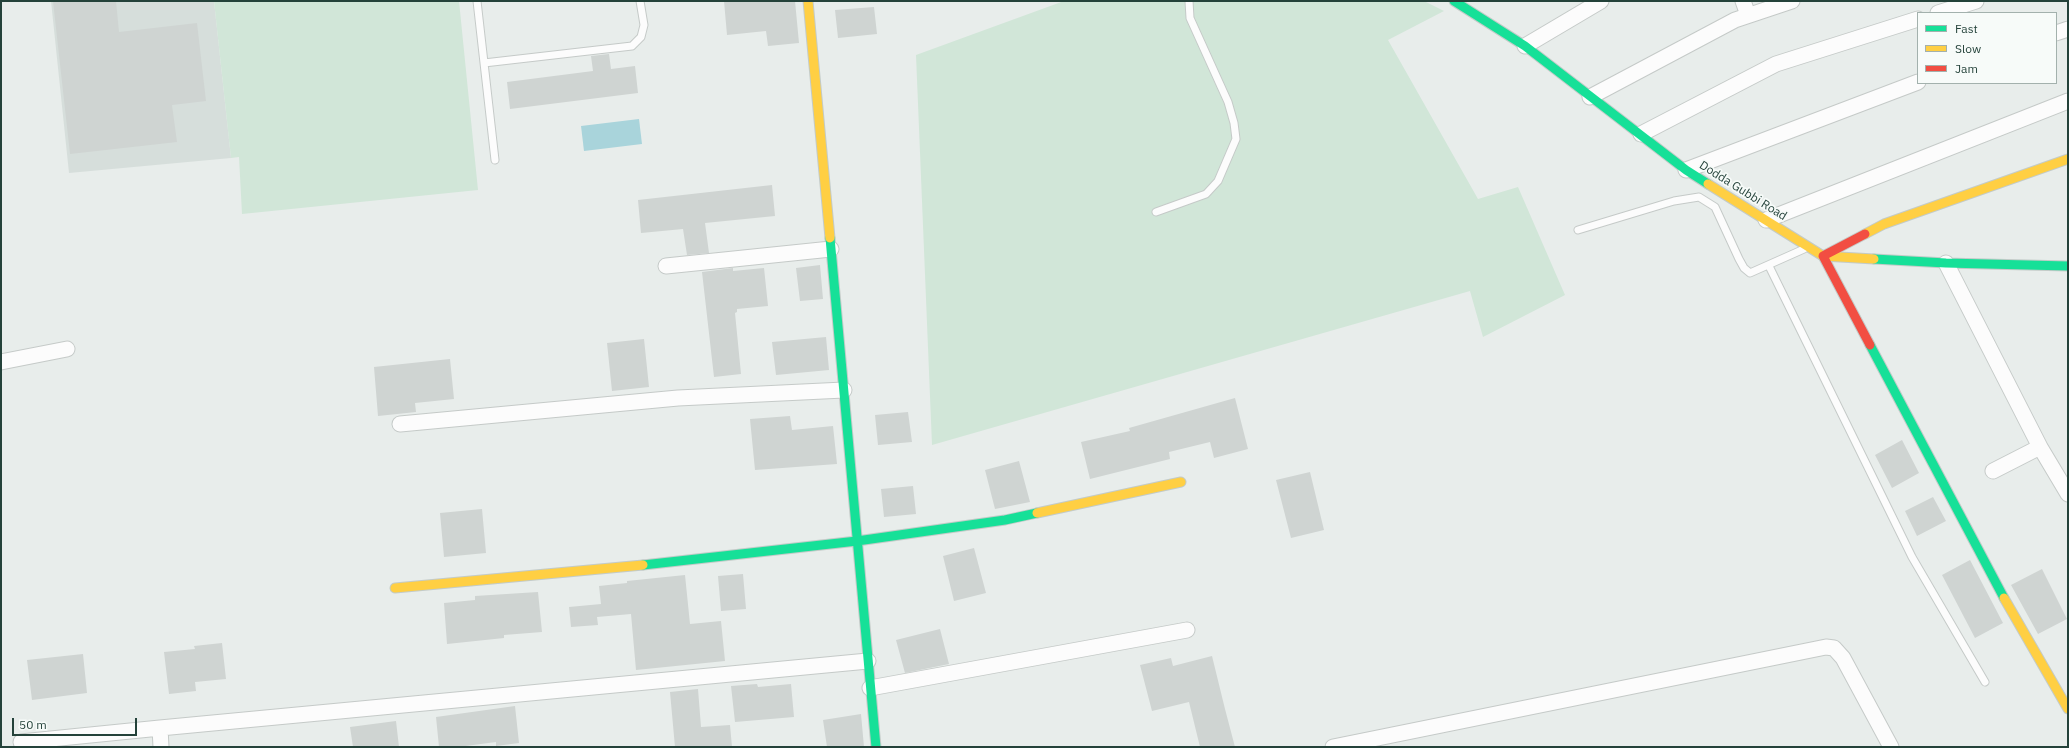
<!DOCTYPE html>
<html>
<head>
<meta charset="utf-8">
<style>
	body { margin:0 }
	#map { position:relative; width:2069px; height:748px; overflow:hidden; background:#e8edeb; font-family:"IBM Plex Sans",sans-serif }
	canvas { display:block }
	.frame { position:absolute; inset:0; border:2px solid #24423a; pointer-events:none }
	.legend { position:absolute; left:1917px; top:12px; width:140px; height:72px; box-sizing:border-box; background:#f7fbf9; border:1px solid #a3b1ad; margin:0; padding:5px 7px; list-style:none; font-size:12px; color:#24423a }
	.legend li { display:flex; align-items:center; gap:8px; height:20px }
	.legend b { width:20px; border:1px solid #a3b1ad }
	.scale { position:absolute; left:12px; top:718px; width:125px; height:18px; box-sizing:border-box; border:2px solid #24423a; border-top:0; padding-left:5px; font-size:12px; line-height:14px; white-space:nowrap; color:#24423a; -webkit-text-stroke:3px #f7fbf9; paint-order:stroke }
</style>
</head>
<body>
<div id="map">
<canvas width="2069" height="748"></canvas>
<div class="frame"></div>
<ul class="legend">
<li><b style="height:5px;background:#16e098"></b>Fast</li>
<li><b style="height:5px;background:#ffcf43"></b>Slow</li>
<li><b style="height:5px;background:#f24e42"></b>Jam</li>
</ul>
<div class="scale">50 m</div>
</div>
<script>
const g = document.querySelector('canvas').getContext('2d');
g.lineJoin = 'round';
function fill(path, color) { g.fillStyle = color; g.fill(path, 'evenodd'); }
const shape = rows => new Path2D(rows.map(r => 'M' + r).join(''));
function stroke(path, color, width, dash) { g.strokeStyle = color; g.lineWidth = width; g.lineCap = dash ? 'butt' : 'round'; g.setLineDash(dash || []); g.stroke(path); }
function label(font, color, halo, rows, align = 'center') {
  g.font = font + ' "IBM Plex Sans",sans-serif'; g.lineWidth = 3.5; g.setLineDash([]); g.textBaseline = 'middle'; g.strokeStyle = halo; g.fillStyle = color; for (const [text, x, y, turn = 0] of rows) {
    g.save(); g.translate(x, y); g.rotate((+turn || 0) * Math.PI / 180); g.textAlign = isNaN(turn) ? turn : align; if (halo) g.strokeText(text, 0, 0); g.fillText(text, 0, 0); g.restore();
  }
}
fill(shape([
	[51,1,214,1,231,158,69,173]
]), '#d6dedb');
fill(shape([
	[214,1,459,1,478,190,242,214,239,157,231,158],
	[1064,1,1424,1,1444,11,1388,40,1478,199,1518,187,1565,295,1483,337,1470,291,932,445,916,55]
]), '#d1e6d8');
fill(shape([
	[639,119,642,144,584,151,581,126]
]), '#a9d4db');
fill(shape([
	[53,1,116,1,119,32,197,23,206,101,172,105,177,142,70,154],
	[724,1,795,1,799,43,768,46,766,31,727,35],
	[874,7,877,34,838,38,835,10],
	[609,54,611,69,635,66,638,93,510,109,507,82,593,71,591,56],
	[772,185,775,216,705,223,709,253,687,255,683,229,641,233,638,200],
	[820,265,823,299,800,301,796,268],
	[733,268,733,271,764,268,768,306,737,309,737,312,735,313,741,374,714,377,702,272],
	[826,337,829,370,776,375,772,342],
	[644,339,649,387,612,391,607,343],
	[450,359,454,399,415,403,416,412,378,416,374,367],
	[1235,398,1248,449,1214,458,1210,442,1169,452,1170,459,1090,479,1081,442,1130,431,1129,428],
	[908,412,912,442,878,445,875,415],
	[790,416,792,430,833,426,837,464,755,470,750,419],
	[1902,440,1919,473,1892,488,1875,455],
	[1019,461,1030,502,995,509,985,470],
	[1310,472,1324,530,1291,538,1276,480],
	[913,486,916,514,884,517,881,489],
	[1933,497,1946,521,1917,536,1905,511],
	[482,509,486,553,444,557,440,513],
	[974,548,986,593,954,601,943,556],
	[1970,560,2003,623,1975,638,1942,575],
	[2042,569,2067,619,2038,634,2011,585],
	[743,574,746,609,721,611,718,576],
	[685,575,690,624,721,621,725,661,636,670,631,614,597,617,598,625,571,627,569,607,601,604,599,586,627,583,627,581],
	[538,592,542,632,504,635,504,638,447,644,444,603,475,600,475,596],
	[940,629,949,664,905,673,896,640],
	[222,643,226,679,195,682,196,691,169,694,164,652,195,649,194,646],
	[83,654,87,693,32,700,27,660],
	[1212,656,1225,709,1235,747,1200,747,1189,702,1152,711,1140,665,1171,658,1173,666],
	[757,684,758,687,791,684,794,717,735,722,731,686],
	[698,689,701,727,730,725,732,747,675,747,670,692],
	[515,706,519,743,496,746,496,742,458,747,439,747,436,717],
	[861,714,864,747,827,747,823,720],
	[396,721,399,747,353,747,350,727]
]), '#cfd4d2');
const lane = shape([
	[477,1,495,160],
	[484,63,632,46,641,37,644,25,640,1],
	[1156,212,1206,194,1218,181,1236,139,1234,123,1228,102,1190,18,1189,1],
	[1578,230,1674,201,1699,197,1715,207,1739,259,1744,268,1750,273,1804,249],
	[1769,266,1912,557,1985,682]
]);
const street = shape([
	[1743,1,1748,15],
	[1938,13,1976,1],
	[2056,33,2068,29],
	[1525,46,1601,1],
	[1590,97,1735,20,1792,1],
	[1641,134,1776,64,1918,19],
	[1686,170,1918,82],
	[1766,220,2068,101],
	[1946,263,2040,447,2068,494],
	[666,266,831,249],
	[1,362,67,349],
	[400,424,678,398,844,390],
	[1993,471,2040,447],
	[870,688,1187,630],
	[21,742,160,728],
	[161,747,160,728,868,661],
	[1333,747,1826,647,1834,648,1843,658,1891,747]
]);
const fast = shape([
	[1454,1,1525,46,1686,170,1708,184],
	[830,238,876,747],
	[1874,259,1946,263,2068,266],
	[1870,345,2004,598],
	[643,565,857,541,1005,520,1037,513]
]);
const slow = shape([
	[808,1,830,238],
	[1708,184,1823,256,1874,259],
	[1865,234,1884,224,2068,159],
	[1037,513,1181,482],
	[395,588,643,565],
	[2004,598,2068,709]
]);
const jam = shape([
	[1865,234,1823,256,1870,345]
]);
stroke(lane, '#c5cac8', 9);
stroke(street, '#c5cac8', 17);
stroke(fast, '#c3cbc8', 11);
stroke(slow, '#c3cbc8', 11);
stroke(jam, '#c3cbc8', 11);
stroke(lane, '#fcfcfc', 7);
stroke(street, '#fcfcfc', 15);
stroke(fast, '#16e098', 9);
stroke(slow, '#ffcf43', 9);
stroke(jam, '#f24e42', 9);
label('12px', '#24423a', '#f7fbf9', [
	["Dodda Gubbi Road",1743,191,32]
]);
</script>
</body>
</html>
